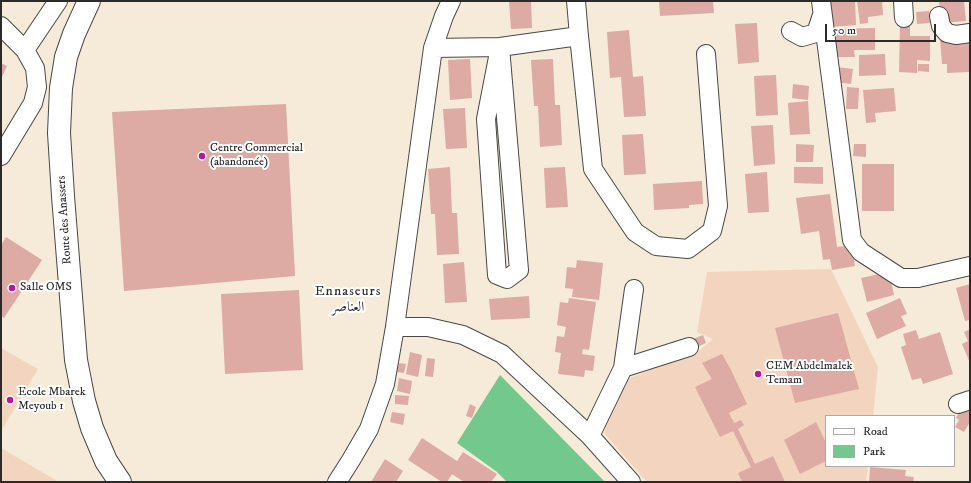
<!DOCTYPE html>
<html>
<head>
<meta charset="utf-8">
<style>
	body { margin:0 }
	#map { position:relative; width:971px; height:483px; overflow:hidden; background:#f5ebd8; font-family:"IM FELL DW Pica",serif }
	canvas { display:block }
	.frame { position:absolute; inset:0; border:2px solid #2b2b2b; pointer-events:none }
	.legend { position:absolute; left:825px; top:415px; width:130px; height:52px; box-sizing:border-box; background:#fff; border:1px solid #aaa; margin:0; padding:5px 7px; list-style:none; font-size:12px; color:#2b2b2b }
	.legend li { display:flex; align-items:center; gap:8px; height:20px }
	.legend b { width:20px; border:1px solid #aaa }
	.scale { position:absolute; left:825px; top:24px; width:111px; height:18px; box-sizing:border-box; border:2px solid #2b2b2b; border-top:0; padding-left:5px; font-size:12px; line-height:14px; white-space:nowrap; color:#2b2b2b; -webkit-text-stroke:3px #fff; paint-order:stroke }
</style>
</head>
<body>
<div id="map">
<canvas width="971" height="483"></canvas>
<div class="frame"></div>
<ul class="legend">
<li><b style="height:5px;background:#fff"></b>Road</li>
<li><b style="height:11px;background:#73c98d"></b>Park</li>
</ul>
<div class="scale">50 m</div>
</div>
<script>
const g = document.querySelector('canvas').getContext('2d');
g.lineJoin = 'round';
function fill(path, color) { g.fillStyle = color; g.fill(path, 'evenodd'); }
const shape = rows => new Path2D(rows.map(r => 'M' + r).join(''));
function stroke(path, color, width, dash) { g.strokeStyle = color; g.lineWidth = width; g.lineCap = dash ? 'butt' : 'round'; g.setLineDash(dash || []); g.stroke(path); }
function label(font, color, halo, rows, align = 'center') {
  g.font = font + ' "IM FELL DW Pica",Amiri,serif'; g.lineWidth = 4; g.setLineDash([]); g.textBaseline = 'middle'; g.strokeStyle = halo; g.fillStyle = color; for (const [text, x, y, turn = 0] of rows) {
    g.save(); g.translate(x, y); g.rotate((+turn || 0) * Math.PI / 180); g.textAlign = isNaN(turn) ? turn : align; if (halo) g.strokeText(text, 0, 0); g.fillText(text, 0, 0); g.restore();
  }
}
fill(shape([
	[831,269,878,367,873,416,826,416,826,466,868,466,866,482,647,482,604,433,620,382,700,350,713,339,697,332,707,272],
	[1,348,38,369,1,431],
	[1,448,59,482,1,482]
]), '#f3d4be');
fill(shape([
	[500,375,605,482,507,482,497,472,457,443]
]), '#73c98d');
fill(shape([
	[509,1,531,1,532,28,511,29],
	[659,1,713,1,714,13,660,16],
	[829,1,855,1,856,25,831,27],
	[857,1,882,1,883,15,868,17,868,23,860,24],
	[939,1,964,1,966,21,941,23],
	[929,11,930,23,917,24,916,12],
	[757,23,759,62,738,64,735,24],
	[900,25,910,25,910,36,930,36,930,61,917,60,917,73,899,72],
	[875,28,875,50,854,50,855,57,833,57,832,29],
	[629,30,633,77,643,76,646,116,624,117,621,77,610,78,607,32],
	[970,36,970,72,947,73,947,64,942,64,940,38],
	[885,54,886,75,859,76,859,55],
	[470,59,472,98,450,100,448,60],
	[553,59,555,105,560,105,562,145,540,147,538,106,534,106,531,60],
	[1,63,7,66,1,79],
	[918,64,929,64,929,72,918,71],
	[836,67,853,69,851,84,835,82],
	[776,75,778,115,756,116,754,76],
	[793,84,809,86,808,100,792,98],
	[847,87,859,88,858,109,846,109],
	[894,88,896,111,875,113,876,122,866,123,863,90],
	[808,101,810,134,790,135,788,103],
	[286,104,295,276,124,291,112,112],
	[465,108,467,148,446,149,443,109],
	[773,125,775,164,754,166,751,126],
	[643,134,646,174,624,175,622,135],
	[796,144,814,145,813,162,796,162],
	[854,144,866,144,866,157,853,156],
	[862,164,894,164,894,211,862,211],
	[450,167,452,213,457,213,459,254,437,255,435,214,431,214,428,169],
	[565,167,568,207,546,208,544,168],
	[794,167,823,167,823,184,794,183],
	[767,172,769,212,748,213,745,174],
	[702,181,703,204,689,205,689,208,654,210,653,184],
	[830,194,837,247,852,245,855,266,832,270,830,259,823,260,819,231,801,234,796,198],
	[6,237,42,260,4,318,1,316,1,245],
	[577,260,603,263,599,300,572,297,573,289,565,288,567,267,576,268],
	[464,262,467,302,445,303,443,264],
	[889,272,894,295,867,302,861,278],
	[970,284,970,320,965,321,956,288],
	[299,290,303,370,225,374,221,294],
	[529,296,530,318,491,320,489,299],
	[569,298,596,302,589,350,583,349,582,354,595,356,593,371,585,370,584,377,558,374,561,353,555,352,557,336,564,337,566,327,557,325,560,302,568,303],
	[900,298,907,314,901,316,906,326,877,339,866,313],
	[838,313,859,389,795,403,775,328],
	[970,329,970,363,962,344,968,341,964,332],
	[916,330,919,339,940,332,953,374,923,384,921,378,912,380,901,347,906,345,903,334],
	[703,335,706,343,697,347,693,339],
	[410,352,422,355,418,377,406,374],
	[722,354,731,370,747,404,729,413,734,423,741,420,744,425,738,429,755,464,773,456,785,482,742,482,738,473,751,467,733,431,720,437,695,387,712,379,702,363],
	[427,358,435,359,433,377,425,376],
	[399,363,406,364,404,373,397,372],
	[399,378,412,381,410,394,397,391],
	[970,394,970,422,964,432,955,427,959,420,956,418],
	[395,395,409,396,408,405,395,404],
	[470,404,476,407,472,418,466,416],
	[392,412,405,414,403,425,390,422],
	[816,422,826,443,826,461,800,474,784,440],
	[422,438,457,461,463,452,497,474,491,482,464,482,452,474,447,482,442,482,408,460],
	[385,459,403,471,396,482,371,482],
	[870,467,906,470,905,476,914,477,913,482,869,482]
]), '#ddaaa4');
const minor = shape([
	[821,1,852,240,861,252,901,278,918,278,970,266],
	[903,1,904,18],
	[939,16,941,26,947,33,956,35,970,33],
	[1,26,25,50,35,68,37,87,33,103,1,156],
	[791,31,802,37,816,33,822,15],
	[579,36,593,169,635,232,656,246,688,249,712,231,718,206,706,54],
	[500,47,519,270,507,279,497,275,486,119,500,47],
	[433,48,500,47,579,36,576,1],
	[25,50,58,1],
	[395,327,428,327,463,335,502,354,590,436,631,482],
	[623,368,689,347],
	[958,404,970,400],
	[590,436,623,368,634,289],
	[337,482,351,460,369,429,385,384,395,327,433,48,444,16,451,1]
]);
const major = shape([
	[89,1,74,34,66,57,61,88,59,133,63,196,76,360,84,401,92,428,106,461,120,482]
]);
stroke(minor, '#494845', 20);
stroke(major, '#494845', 24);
stroke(minor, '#fff', 18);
stroke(major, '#fff', 22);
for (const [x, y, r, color] of [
	[202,156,4,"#b5179e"],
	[12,288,4,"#b5179e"],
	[758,374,4,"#b5179e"],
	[10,400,4,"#b5179e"]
]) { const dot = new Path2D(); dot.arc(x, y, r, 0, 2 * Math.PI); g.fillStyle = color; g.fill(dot); stroke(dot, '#fff', 1.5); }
label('12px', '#2b2b2b', '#fff', [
	["Centre Commercial",210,149],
	["(abandonée)",210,163],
	["Salle OMS",20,288],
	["CEM Abdelmalek",766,367],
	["Temam",766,381],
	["Ecole Mbarek",18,393],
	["Meyoub 1",18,407]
], 'left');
label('12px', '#2b2b2b', '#fff', [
	["Route des Anassers",65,220,-94]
]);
g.letterSpacing = '1px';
label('14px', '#2b2b2b', '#fff', [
	["Ennaseurs",348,292],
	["العناصر",348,308]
]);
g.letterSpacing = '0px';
</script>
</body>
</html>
